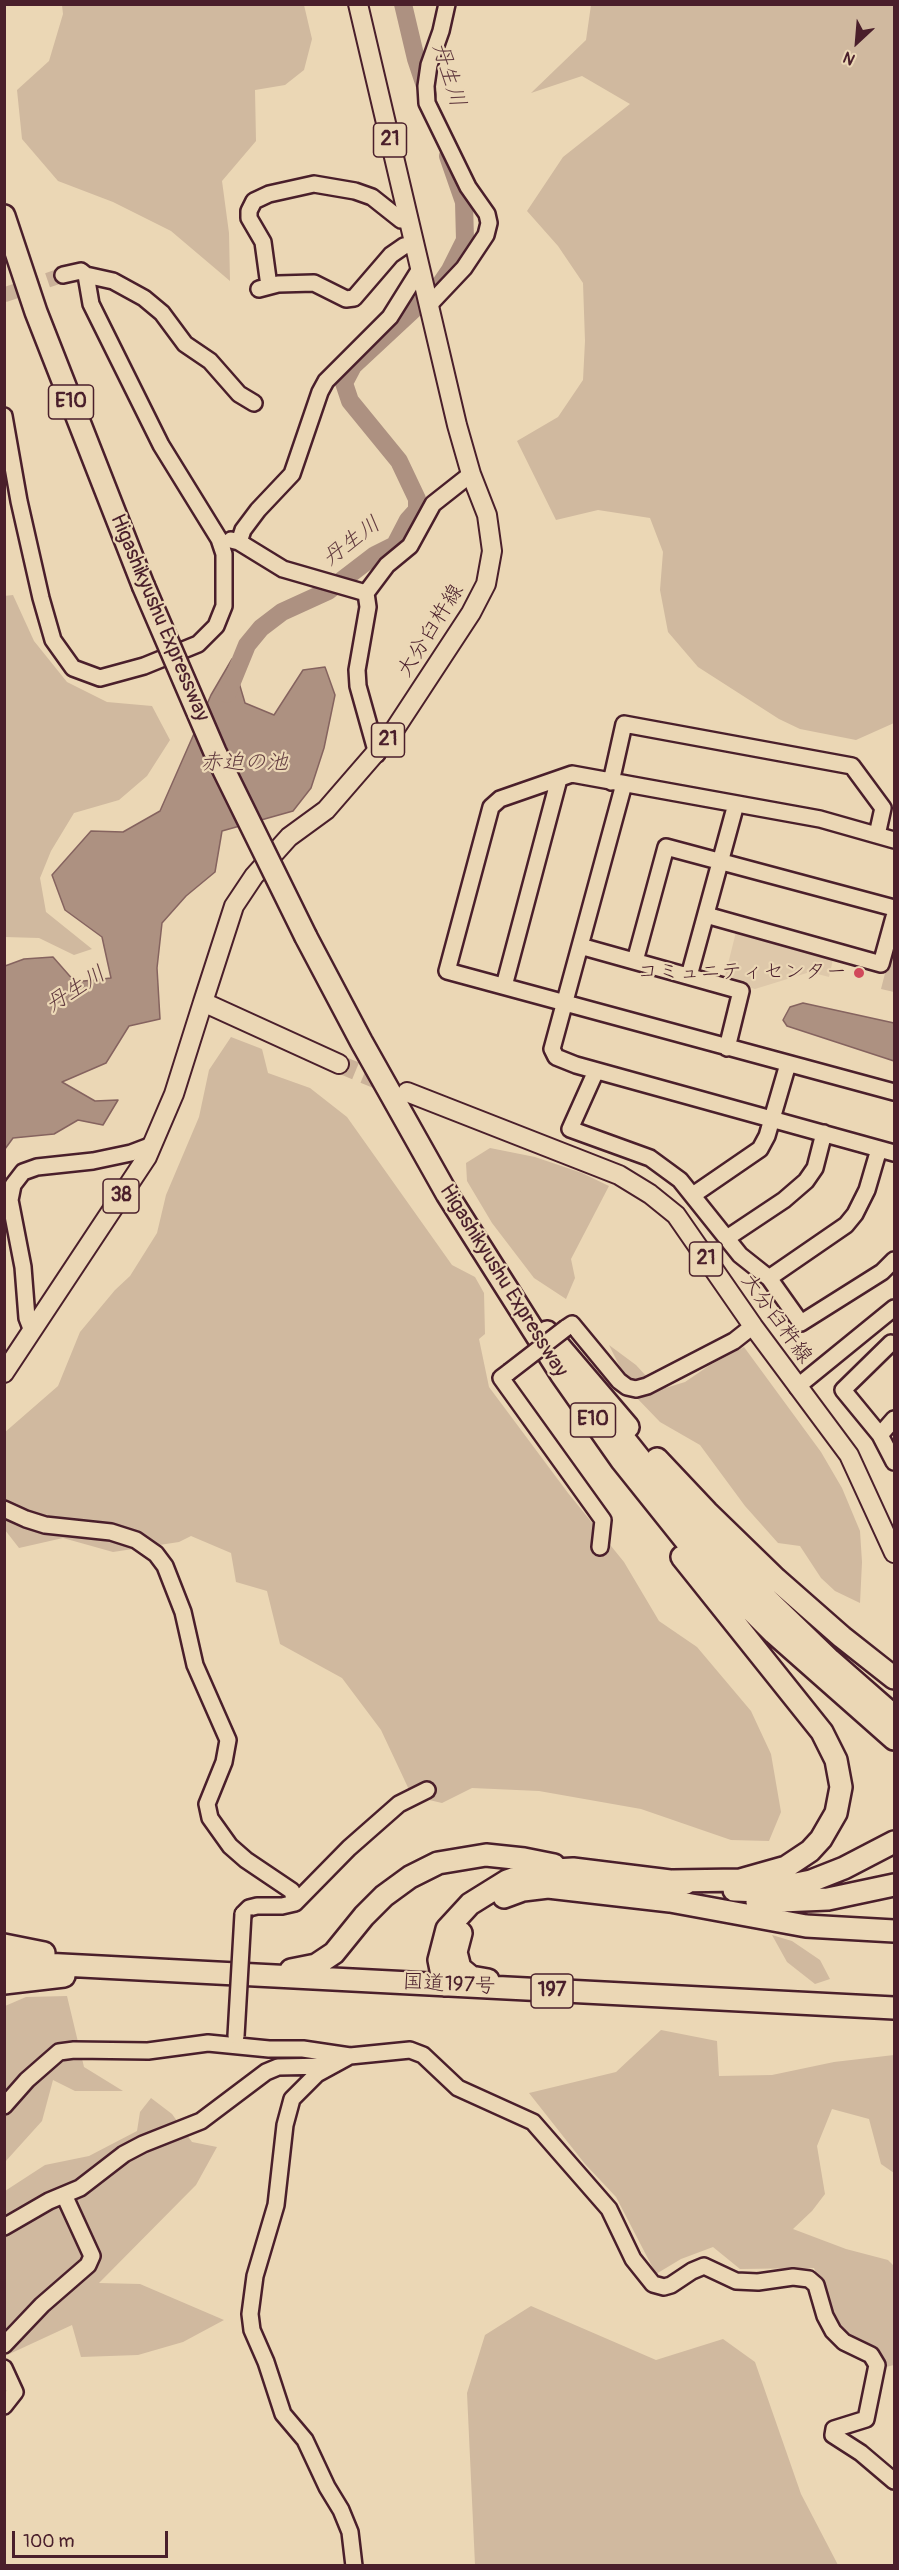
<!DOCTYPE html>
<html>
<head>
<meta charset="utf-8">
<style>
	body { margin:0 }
	#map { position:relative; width:899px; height:2570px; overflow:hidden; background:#ebd7b5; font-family:Pangolin,sans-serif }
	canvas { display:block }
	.frame { position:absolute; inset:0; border:6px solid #4a1f2b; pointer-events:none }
	.north { position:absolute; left:827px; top:12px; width:60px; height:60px; -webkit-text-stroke:4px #ebd7b5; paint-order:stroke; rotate:206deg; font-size:16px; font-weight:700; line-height:24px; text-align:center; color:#4a1f2b }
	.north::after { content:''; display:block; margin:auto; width:21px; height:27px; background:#4a1f2b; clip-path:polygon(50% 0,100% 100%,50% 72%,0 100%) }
	.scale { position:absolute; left:12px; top:2531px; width:156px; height:27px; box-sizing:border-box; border:3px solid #4a1f2b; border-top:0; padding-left:8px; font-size:18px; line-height:21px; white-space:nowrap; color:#4a1f2b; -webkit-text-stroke:4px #ebd7b5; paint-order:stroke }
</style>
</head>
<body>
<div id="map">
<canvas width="899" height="2570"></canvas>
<div class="frame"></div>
<div class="north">N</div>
<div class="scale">100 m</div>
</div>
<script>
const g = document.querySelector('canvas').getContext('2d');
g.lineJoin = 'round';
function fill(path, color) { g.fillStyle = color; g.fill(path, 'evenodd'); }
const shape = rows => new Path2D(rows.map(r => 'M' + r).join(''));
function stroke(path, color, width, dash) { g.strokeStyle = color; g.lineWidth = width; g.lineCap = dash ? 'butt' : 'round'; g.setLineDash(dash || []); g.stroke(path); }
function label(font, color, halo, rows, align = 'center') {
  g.font = font + ' Pangolin,"Klee One",sans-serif'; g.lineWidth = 4.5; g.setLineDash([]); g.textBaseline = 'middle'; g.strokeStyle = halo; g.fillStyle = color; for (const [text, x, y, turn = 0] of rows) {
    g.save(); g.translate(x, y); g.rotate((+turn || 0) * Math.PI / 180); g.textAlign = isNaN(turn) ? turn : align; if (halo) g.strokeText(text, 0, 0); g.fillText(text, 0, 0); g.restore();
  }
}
fill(shape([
	[737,928,834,955,829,977,810,972,755,989,724,980]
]), '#dec8aa');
fill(shape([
	[62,5,304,5,312,39,304,70,285,85,255,90,256,141,222,181,229,233,230,281,171,231,113,202,58,181,22,139,17,90,49,61,63,14],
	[591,5,894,5,894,723,856,740,800,729,779,719,698,667,668,632,660,590,663,552,650,518,598,510,556,520,517,441,558,417,583,380,585,341,583,283,558,246,527,211,563,157,630,104,582,76,531,93,586,40],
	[13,595,34,641,67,682,107,702,152,706,170,740,147,776,119,800,74,813,51,851,40,878,46,912,92,949,74,955,39,938,5,937,4,596],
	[894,938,894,992,881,989],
	[231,1037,262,1049,268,1073,310,1088,347,1117,452,1265,475,1277,484,1293,485,1334,479,1339,489,1387,568,1493,624,1562,659,1621,697,1647,751,1711,771,1754,781,1812,769,1841,731,1840,641,1809,539,1791,472,1788,442,1803,412,1796,381,1730,342,1678,280,1644,267,1591,236,1582,231,1553,191,1536,179,1542,113,1552,63,1538,19,1548,5,1530,4,1433,58,1386,80,1332,115,1290,130,1276,157,1233,166,1195,199,1117,209,1070],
	[490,1148,535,1157,582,1173,609,1186,571,1259,575,1278,566,1299,534,1278,492,1223,467,1181,466,1163],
	[609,1345,636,1365,659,1390,685,1382,710,1365,744,1347,821,1452,842,1488,860,1531,862,1562,860,1603,835,1591,821,1578,800,1546,778,1543,745,1506,700,1445,660,1422,634,1395],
	[772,1935,792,1941,820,1960,830,1979,815,1984,787,1962],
	[67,1996,84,2067,123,2091,75,2091,53,2080,42,2121,5,2162,5,2006,26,1997],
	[661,2030,717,2041,719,2076,772,2075,834,2062,894,2055,894,2173,881,2164,869,2119,832,2109,817,2146,825,2194,812,2211,793,2229,846,2249,888,2260,894,2266,894,2365,886,2367,833,2341,831,2306,814,2268,740,2269,713,2247,681,2259,656,2274,616,2197,585,2164,529,2093,616,2072],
	[151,2098,172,2114,192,2142,217,2147,196,2185,99,2283,140,2284,224,2320,183,2342,138,2355,81,2357,72,2325,5,2356,5,2191,45,2165,89,2156,137,2131,140,2112],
	[531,2306,656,2360,723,2339,755,2362,801,2494,838,2565,475,2565,467,2393,485,2335]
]), '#d0b99f');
const water = shape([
	[232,659,245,703,274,715,303,670,325,667,335,695,324,748,311,788,293,811,222,831,215,872,186,896,162,923,157,968,160,1019,129,1026,106,1063,62,1082,95,1101,118,1100,103,1125,78,1120,54,1134,13,1138,5,1149,5,966,24,959,53,957,75,982,111,978,102,937,65,910,52,875,91,831,123,832,160,811,211,695,232,659],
	[803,1003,894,1023,894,1061,787,1026,783,1020,790,1007,803,1003]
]);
fill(water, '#ad9181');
stroke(water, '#85635f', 1.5);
stroke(shape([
	[403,4,416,59,428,95],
	[227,694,247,645,261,628,282,612,328,591,375,555,395,545,408,520,417,510,417,499,399,461,350,401,344,383,353,366,439,286,450,270,465,240,464,202,448,156]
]), '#ad9181', 18);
stroke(shape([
	[4,295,63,275]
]), '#cbb299', 15, [15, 8]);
stroke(shape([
	[339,1064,392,1086]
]), '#cbb299', 18, [18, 9]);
const minor = shape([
	[86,275,113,281,144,298,162,313,185,344,210,361,239,394,254,403],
	[269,286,263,242,249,218,249,211,254,201,269,194,314,184,355,191,372,197,401,220,408,220],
	[259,289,278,284,314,283,346,299,354,298,391,255,404,246,415,244],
	[430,304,464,268,486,235,489,223,487,214,468,187,427,103,426,86,429,65,441,31,447,4],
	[4,416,19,501,41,598,53,640,73,668,100,678,144,666,198,644,216,626,224,606,224,554,219,539,161,445,91,304,86,275,81,271,63,275],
	[231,540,239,542,283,569,366,593],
	[239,542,243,530,258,510,292,474,320,392,326,381,390,317,420,269],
	[377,754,358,686,357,670,368,607,366,593,387,565,410,546,433,504,471,474],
	[611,782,624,724,852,766,883,808,877,835],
	[624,784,552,1049,556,1057,576,1065,894,1153],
	[894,840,820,819,572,774,500,799,491,807,447,971,894,1092],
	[706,915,881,964,894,917],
	[580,946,741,991,727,1048],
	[635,961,666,847,894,908],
	[689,976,736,804],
	[504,986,559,779],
	[596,1071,570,1129,650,1158,680,1180,740,1255,769,1278,801,1323,882,1272,894,1260],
	[693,1195,760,1149,767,1136,788,1064],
	[727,1238,784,1200,806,1181,815,1168,824,1133],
	[769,1278,846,1225,855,1214,867,1190,879,1149],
	[566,1328,572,1324,619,1381,627,1387,636,1389,647,1386,734,1341,753,1326],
	[32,1331,27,1318,23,1267,10,1200,13,1185,23,1172,37,1167,93,1161,131,1153,152,1145],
	[894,1344,891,1343,843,1390,880,1435,894,1462],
	[509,1372,501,1378,603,1520,600,1547],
	[797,1387,894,1308],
	[880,1435,894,1419],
	[4,1509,26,1519,45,1525,111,1532,136,1540,156,1554,165,1566,183,1612,195,1665,228,1740,224,1762,207,1804,210,1818,230,1846,246,1860,292,1891,295,1903],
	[243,1914,249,1908,257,1906,282,1906,295,1903,349,1848,399,1804,427,1790],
	[350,2056,317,2074,292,2099,285,2125,276,2205,255,2276,250,2314,252,2330,266,2362,283,2414,305,2440,327,2487,341,2510,350,2532,354,2566],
	[4,2106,27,2080,59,2052,74,2050,148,2051,208,2043,269,2049,303,2049,350,2056,410,2050,423,2055,458,2088,533,2122,609,2209,633,2259,653,2284,664,2287,671,2285,692,2271,704,2266,736,2281,758,2282,793,2277,809,2279,816,2285,825,2316,833,2331,844,2342,871,2355,877,2365,866,2419,834,2429,833,2435,861,2453,894,2481],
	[4,2227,49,2201,80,2188,124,2154,143,2144,201,2121,266,2072,278,2067,329,2066],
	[4,2345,42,2305,88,2265,92,2256,64,2195],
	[4,2368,15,2392,4,2406]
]);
const major = shape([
	[339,1064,203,1002,234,906,254,876,289,837,326,810,391,735,471,613,486,584,492,551,487,515,471,474,457,425,358,4],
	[407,1092,619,1175,650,1194,676,1215,753,1326,849,1455,894,1553],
	[4,1373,147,1157,174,1094,203,1002]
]);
const highway = shape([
	[4,216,36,312,143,585],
	[306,937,361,1041,447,1194,561,1374,622,1461,690,1546,730,1589,774,1633,894,1739],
	[547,1332,628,1427],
	[610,1421,668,1494,743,1576,830,1660,894,1716],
	[657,1459,707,1512,776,1579,842,1637,894,1678],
	[673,1881,740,1880,786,1867,810,1851,821,1839,836,1813,841,1787,836,1760,822,1732,682,1557],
	[734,1890,762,1891,811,1881,844,1868,894,1842],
	[504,1897,523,1890,548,1887,670,1901,806,1926,894,1931],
	[757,1902,828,1899,894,1885],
	[461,1933,456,1952,460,1968,471,1977,488,1980],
	[4,1945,44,1953],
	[4,1962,894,2008],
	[291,1970,316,1965,334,1953,364,1916,384,1896,410,1877,438,1863,486,1855,524,1859,554,1865],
	[4,1983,64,1976],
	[444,1985,439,1960,447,1929,470,1904,507,1881,536,1871,573,1869,686,1883]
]);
stroke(minor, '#4a1f2b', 20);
stroke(major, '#4a1f2b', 22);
stroke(highway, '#4a1f2b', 26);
stroke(minor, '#ebd7b5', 15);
stroke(major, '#ebd7b5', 18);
stroke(highway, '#ebd7b5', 21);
const minorBridge = shape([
	[509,1372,566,1328],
	[236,2036,243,1914]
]);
const highwayBridge = shape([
	[143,585,215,752,306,937]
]);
stroke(minorBridge, '#4a1f2b', 20, []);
stroke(highwayBridge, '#4a1f2b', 26, []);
stroke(minorBridge, '#ebd7b5', 15);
stroke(highwayBridge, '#ebd7b5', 21);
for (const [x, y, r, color] of [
	[859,973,6,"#d1495b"]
]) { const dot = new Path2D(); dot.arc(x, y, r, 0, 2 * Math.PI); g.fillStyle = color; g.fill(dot); stroke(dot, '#ebd7b5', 2); }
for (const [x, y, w] of [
	[390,140,33],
	[71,402,45],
	[388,740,33],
	[121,1196,36],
	[706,1259,33],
	[593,1420,45],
	[552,1991,42]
]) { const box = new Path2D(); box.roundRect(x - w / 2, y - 17, w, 34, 4.5); g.fillStyle = '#ebd7b5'; g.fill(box); stroke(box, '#4a1f2b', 1.5); }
label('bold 20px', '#4a1f2b', null, [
	["21",390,140],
	["E10",71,402],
	["21",388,740],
	["38",121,1196],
	["21",706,1259],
	["E10",593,1420],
	["197",552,1991]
]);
label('21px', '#4a1f2b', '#ebd7b5', [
	["Higashikyushu Expressway",159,618,67],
	["大分臼杵線",431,631,-58],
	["Higashikyushu Expressway",503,1281,58],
	["大分臼杵線",776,1319,54],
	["国道197号",449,1985,3]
]);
label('21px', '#4a1f2b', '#ebd7b5', [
	["コミュニティセンター",847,973]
], 'right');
label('italic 22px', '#633c40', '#ebd7b5', [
	["丹生川",448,75,73],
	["丹生川",352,542,-37],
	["赤迫の池",244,763],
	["丹生川",76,990,-32]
]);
</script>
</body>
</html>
